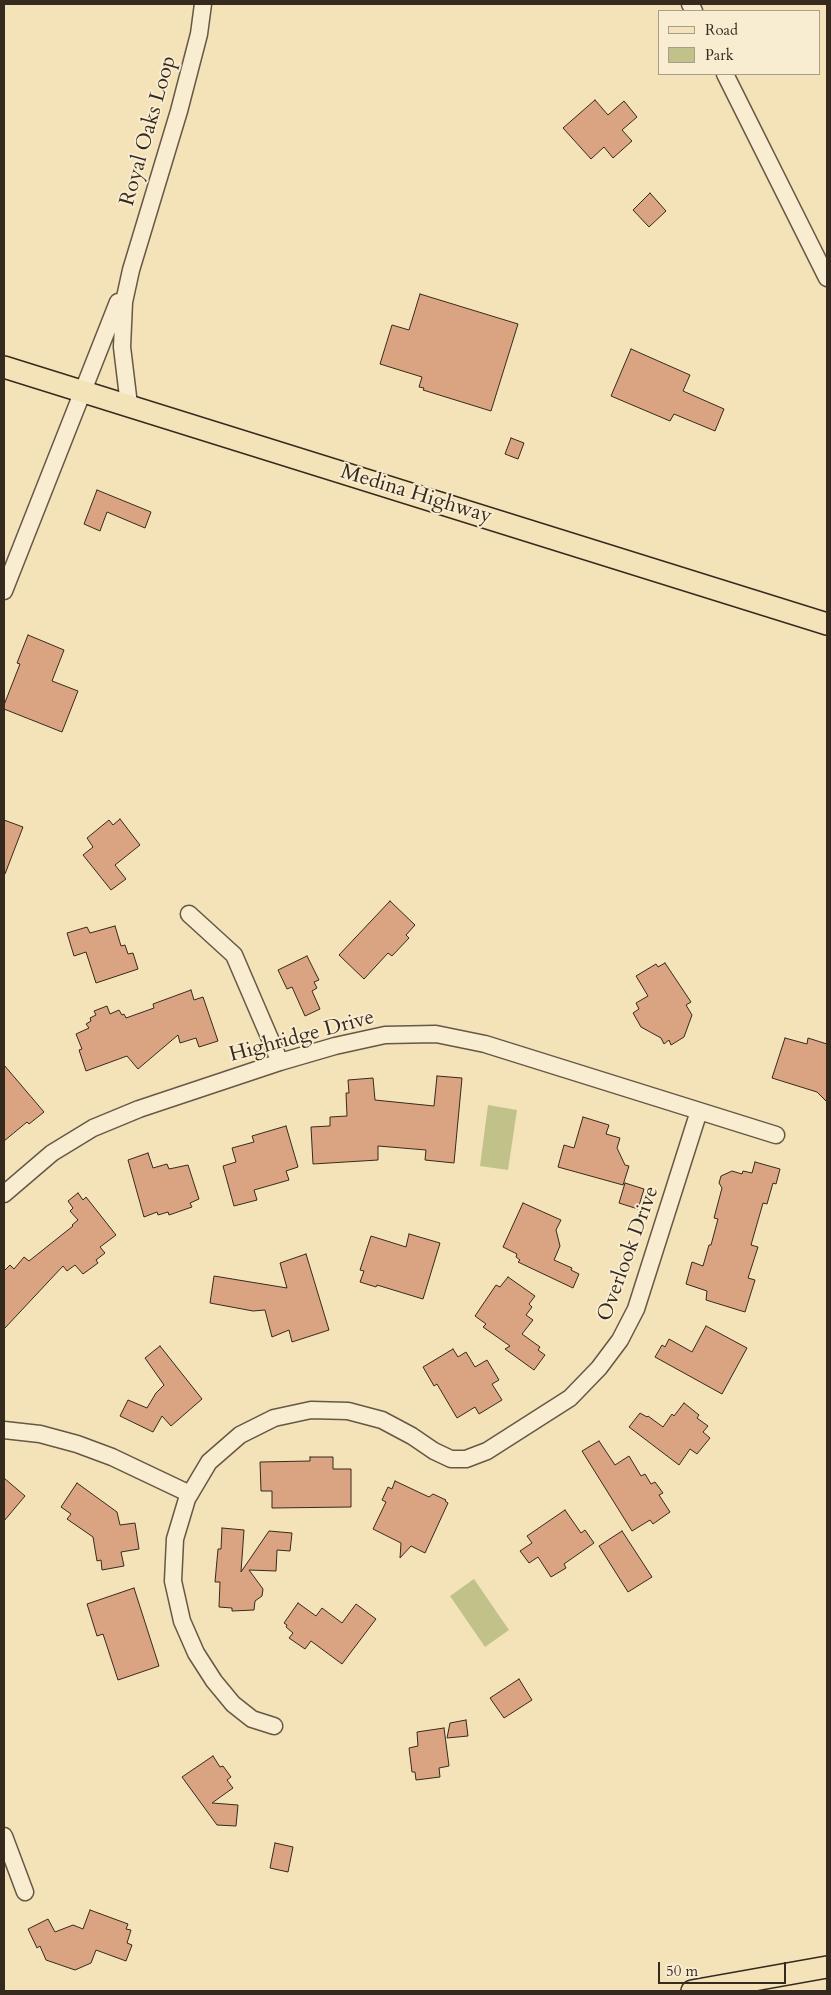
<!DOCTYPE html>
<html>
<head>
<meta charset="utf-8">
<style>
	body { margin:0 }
	#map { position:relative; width:831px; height:1995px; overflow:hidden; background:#f4e2b8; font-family:Cardo,serif }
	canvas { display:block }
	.frame { position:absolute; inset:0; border:5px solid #362a1f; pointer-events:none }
	.legend { position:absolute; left:658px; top:10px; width:162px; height:65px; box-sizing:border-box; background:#f8ecd1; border:1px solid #aa9e8a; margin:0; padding:6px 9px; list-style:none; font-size:15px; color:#362a1f }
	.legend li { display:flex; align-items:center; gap:10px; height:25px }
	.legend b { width:25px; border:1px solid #aa9e8a }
	.scale { position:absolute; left:658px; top:1962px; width:128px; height:22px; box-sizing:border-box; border:2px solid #362a1f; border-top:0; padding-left:6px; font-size:15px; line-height:18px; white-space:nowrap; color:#362a1f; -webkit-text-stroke:4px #f8ecd1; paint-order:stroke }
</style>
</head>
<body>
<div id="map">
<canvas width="831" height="1995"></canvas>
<div class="frame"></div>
<ul class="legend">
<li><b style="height:6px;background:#f4e2b8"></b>Road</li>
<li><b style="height:14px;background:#c1c28a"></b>Park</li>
</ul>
<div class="scale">50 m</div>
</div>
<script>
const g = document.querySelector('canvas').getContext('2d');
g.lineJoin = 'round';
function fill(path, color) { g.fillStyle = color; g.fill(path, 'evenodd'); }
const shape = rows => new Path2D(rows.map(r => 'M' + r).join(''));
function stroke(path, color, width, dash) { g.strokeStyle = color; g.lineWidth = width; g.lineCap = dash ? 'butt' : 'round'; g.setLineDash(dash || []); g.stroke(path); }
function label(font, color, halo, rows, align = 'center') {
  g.font = font + ' Cardo,serif'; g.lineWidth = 4; g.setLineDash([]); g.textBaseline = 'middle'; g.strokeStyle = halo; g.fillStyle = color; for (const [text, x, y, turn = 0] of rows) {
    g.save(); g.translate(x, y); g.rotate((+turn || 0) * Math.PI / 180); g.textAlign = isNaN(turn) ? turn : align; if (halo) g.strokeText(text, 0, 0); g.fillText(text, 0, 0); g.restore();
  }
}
fill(shape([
	[488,1105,517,1110,508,1170,480,1166],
	[474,1579,509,1630,485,1647,450,1596]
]), '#c1c28a');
const building = shape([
	[595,100,608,115,624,101,637,117,622,130,632,141,613,158,604,147,591,159,563,128,595,100],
	[650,193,666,211,649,227,633,210,650,193],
	[420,294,518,324,491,411,423,390,424,388,419,387,422,377,380,364,392,325,409,330,420,294],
	[631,349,690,375,683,391,724,409,715,431,674,414,670,421,611,396,631,349],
	[511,438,524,443,518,459,505,454,511,438],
	[97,490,151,512,145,528,107,512,100,531,84,524,97,490],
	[28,635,64,650,52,681,78,691,62,732,4,709,4,705,20,664,17,663,28,635],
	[120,819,140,845,115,865,126,879,111,890,83,855,93,847,87,838,109,820,113,825,120,819],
	[4,820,23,827,5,874,4,874,4,820],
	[390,901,415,925,406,935,409,938,392,956,388,953,364,979,339,955,390,901],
	[115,926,121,946,125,945,128,954,133,953,138,969,96,983,86,952,74,956,67,933,87,927,90,933,115,926],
	[307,956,319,980,314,982,317,988,312,991,320,1009,305,1016,292,987,287,989,278,970,307,956],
	[665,963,691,1002,686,1005,692,1015,684,1037,671,1045,669,1040,664,1044,661,1038,641,1027,633,1013,639,1009,636,1003,648,996,636,976,656,964,658,967,665,963],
	[191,990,194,1000,203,997,218,1041,199,1047,196,1038,180,1043,178,1035,138,1069,127,1056,86,1071,79,1050,82,1049,76,1034,89,1028,86,1024,91,1021,90,1018,96,1015,94,1011,107,1006,110,1014,119,1010,122,1015,124,1014,126,1018,154,1008,153,1004,191,990],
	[785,1038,807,1044,808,1038,827,1044,827,1102,817,1092,772,1078,785,1038],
	[4,1065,44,1112,29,1124,27,1122,4,1141,4,1065],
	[437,1076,462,1078,454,1163,425,1160,426,1150,378,1146,378,1160,313,1164,311,1127,330,1126,330,1117,347,1116,346,1093,349,1093,348,1080,373,1078,375,1100,434,1106,437,1076],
	[583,1117,609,1125,606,1134,620,1138,617,1148,625,1165,629,1166,623,1185,558,1167,564,1145,574,1148,583,1117],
	[286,1126,298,1167,286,1171,289,1180,254,1190,257,1200,234,1206,223,1166,236,1162,232,1148,254,1142,252,1136,286,1126],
	[148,1153,153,1168,167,1164,169,1169,188,1165,199,1199,190,1203,192,1207,169,1215,168,1212,158,1215,157,1212,144,1217,128,1160,148,1153],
	[755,1162,780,1169,776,1184,773,1183,767,1204,763,1203,751,1245,758,1247,748,1278,755,1280,745,1312,706,1300,707,1291,686,1284,692,1262,703,1266,709,1245,711,1245,718,1219,714,1218,722,1188,719,1183,721,1176,732,1171,742,1174,743,1171,752,1173,755,1162],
	[625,1183,644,1189,638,1209,619,1203,625,1183],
	[78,1193,83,1200,86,1197,116,1235,100,1247,105,1253,96,1260,98,1263,83,1274,75,1265,67,1271,63,1266,4,1329,4,1271,10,1265,14,1269,24,1257,29,1261,73,1226,72,1225,78,1220,70,1211,73,1208,68,1201,78,1193],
	[523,1203,561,1220,556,1230,560,1246,554,1260,572,1268,571,1270,579,1274,573,1288,518,1262,520,1260,516,1257,517,1254,503,1247,523,1203],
	[409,1234,440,1243,423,1299,377,1285,376,1287,360,1282,364,1271,360,1270,371,1236,406,1247,409,1234],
	[306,1254,329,1330,292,1342,289,1330,272,1337,265,1310,253,1311,210,1303,214,1276,287,1288,280,1263,306,1254],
	[508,1277,535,1296,529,1304,532,1307,526,1315,533,1320,522,1334,540,1347,538,1350,545,1355,534,1370,505,1349,510,1346,483,1327,486,1324,475,1316,496,1285,500,1287,508,1277],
	[706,1326,747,1348,722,1394,655,1357,662,1345,665,1347,669,1339,692,1352,706,1326],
	[160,1346,202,1399,171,1426,162,1416,153,1432,120,1416,128,1400,147,1408,156,1393,164,1385,145,1358,160,1346],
	[453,1349,458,1357,466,1352,475,1367,487,1360,499,1380,492,1384,502,1400,479,1414,475,1407,457,1418,437,1384,434,1386,423,1367,453,1349],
	[684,1403,699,1415,697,1418,708,1426,703,1432,710,1438,697,1454,690,1449,679,1465,629,1427,640,1413,647,1417,648,1416,663,1427,672,1414,674,1416,684,1403],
	[599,1441,615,1465,629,1456,641,1476,645,1474,651,1484,655,1482,663,1493,659,1495,670,1512,653,1524,650,1520,632,1531,582,1451,599,1441],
	[310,1457,333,1457,333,1469,351,1469,351,1507,272,1508,272,1491,261,1491,260,1462,310,1461,310,1457],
	[4,1478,25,1496,4,1521,4,1478],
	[395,1481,429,1497,433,1494,446,1500,445,1501,448,1503,425,1553,411,1546,400,1558,401,1543,373,1529,386,1502,382,1500,388,1487,392,1489,395,1481],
	[77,1483,117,1512,120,1525,135,1523,139,1549,121,1552,124,1566,102,1570,101,1560,97,1561,93,1537,67,1519,71,1514,61,1507,77,1483],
	[565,1510,581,1533,585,1530,594,1543,564,1564,566,1568,551,1577,538,1557,529,1563,520,1551,532,1543,527,1536,565,1510],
	[222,1528,244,1530,241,1572,269,1531,292,1533,290,1551,277,1550,276,1571,249,1570,263,1589,262,1596,255,1601,254,1610,232,1611,232,1608,219,1607,220,1582,215,1582,218,1549,221,1549,222,1528],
	[622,1531,652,1577,628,1592,599,1546,622,1531],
	[134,1588,159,1666,118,1680,103,1634,97,1636,87,1604,134,1588],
	[298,1603,316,1616,322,1608,342,1623,356,1604,376,1619,342,1664,311,1641,305,1649,289,1638,293,1633,286,1627,287,1625,284,1623,298,1603],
	[519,1679,532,1700,504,1718,490,1698,519,1679],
	[466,1720,468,1736,447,1738,450,1723,466,1720],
	[444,1728,449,1766,439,1768,440,1777,416,1780,415,1772,412,1772,409,1748,418,1746,417,1732,444,1728],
	[213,1756,220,1767,223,1766,231,1777,227,1780,233,1788,212,1803,238,1805,236,1826,217,1825,182,1777,213,1756],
	[275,1843,293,1847,288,1872,270,1868,275,1843],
	[90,1910,128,1924,126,1929,131,1930,127,1943,132,1945,126,1961,96,1950,91,1963,75,1970,46,1960,40,1946,37,1948,28,1929,48,1919,55,1932,73,1925,83,1929,90,1910]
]);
fill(building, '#daa382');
stroke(building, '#362a1f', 1);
const minor = shape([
	[690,4,694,11],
	[725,74,827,278],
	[129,405,122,347,124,302,131,270,179,111,199,34,203,4],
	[4,591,118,302],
	[189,914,234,955,280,1062],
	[4,1194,52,1153,93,1128,139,1109,280,1062,335,1046,385,1035,436,1034,485,1044,776,1135],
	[4,1430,40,1434,77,1444,112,1457,190,1494],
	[274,1726,252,1719,233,1704,214,1681,196,1653,182,1621,173,1581,175,1539,187,1499,209,1462,240,1435,274,1418,311,1410,348,1411,382,1420,412,1436,434,1451,451,1459,466,1459,487,1451,570,1398,599,1368,620,1340,636,1309,699,1111],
	[4,1836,25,1892]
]);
const major = shape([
	[4,367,827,624],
	[692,1991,827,1967]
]);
stroke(minor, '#665845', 19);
stroke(major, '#362a1f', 24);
stroke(minor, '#f8ecd1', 16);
stroke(major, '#f4e2b8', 21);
label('21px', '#362a1f', '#f8ecd1', [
	["Royal Oaks Loop",149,131,-74],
	["Medina Highway",416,495,17],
	["Highridge Drive",302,1037,-15],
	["Overlook Drive",629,1254,-70]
]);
</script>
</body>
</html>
